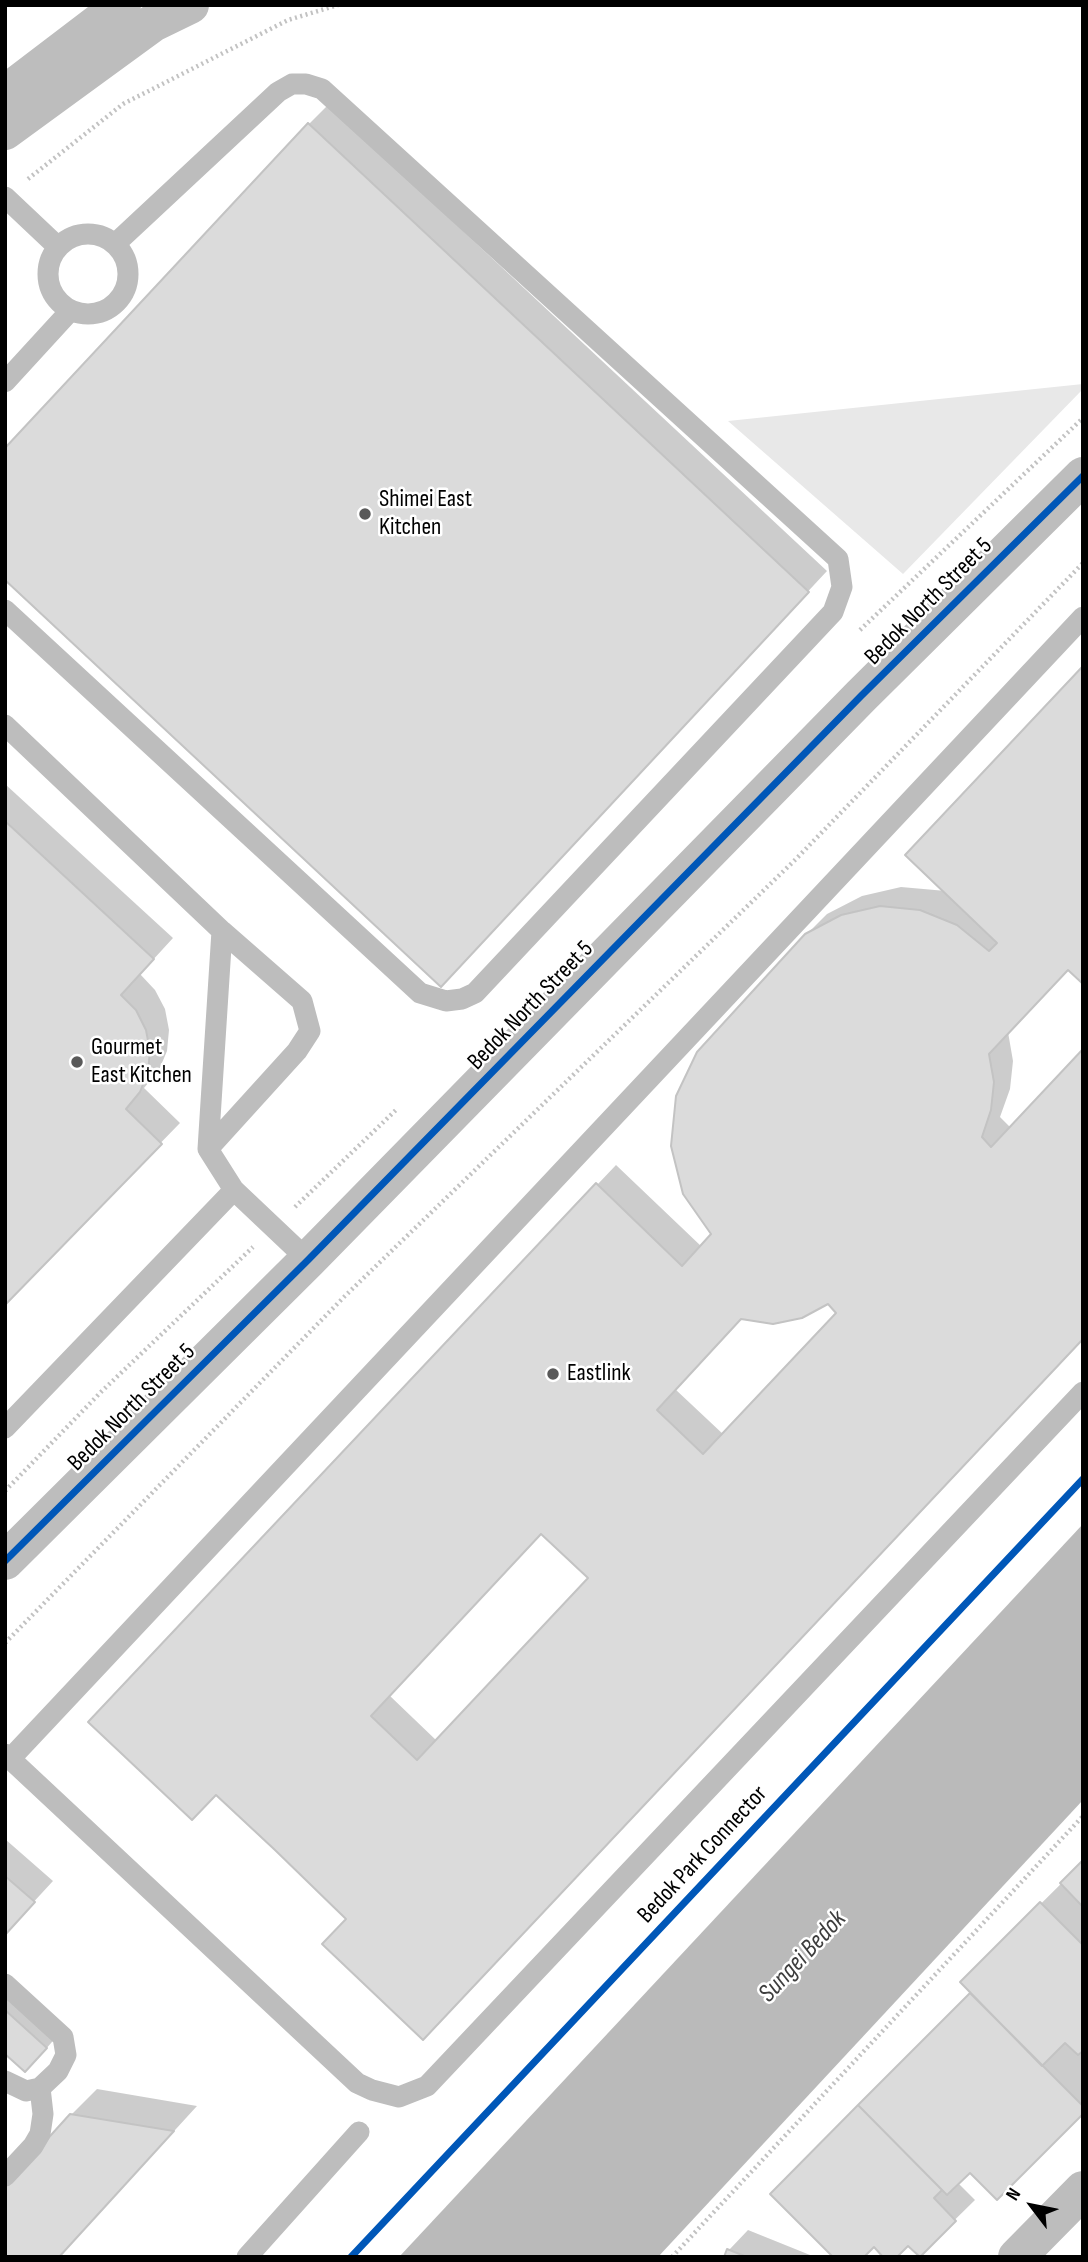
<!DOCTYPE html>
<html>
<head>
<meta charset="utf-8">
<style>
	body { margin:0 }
	#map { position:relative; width:1088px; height:2262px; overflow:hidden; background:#fff; font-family:"Sofia Sans Condensed",sans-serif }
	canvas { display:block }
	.frame { position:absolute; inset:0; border:7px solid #000; pointer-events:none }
	.north { position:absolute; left:997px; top:2171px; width:70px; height:70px; -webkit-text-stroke:5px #fff; paint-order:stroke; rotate:302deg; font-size:19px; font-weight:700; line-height:28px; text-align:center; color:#000 }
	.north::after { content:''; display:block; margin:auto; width:24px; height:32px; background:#000; clip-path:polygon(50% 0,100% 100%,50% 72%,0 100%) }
</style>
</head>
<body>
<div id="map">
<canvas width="1088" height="2262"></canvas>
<div class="frame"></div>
<div class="north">N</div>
</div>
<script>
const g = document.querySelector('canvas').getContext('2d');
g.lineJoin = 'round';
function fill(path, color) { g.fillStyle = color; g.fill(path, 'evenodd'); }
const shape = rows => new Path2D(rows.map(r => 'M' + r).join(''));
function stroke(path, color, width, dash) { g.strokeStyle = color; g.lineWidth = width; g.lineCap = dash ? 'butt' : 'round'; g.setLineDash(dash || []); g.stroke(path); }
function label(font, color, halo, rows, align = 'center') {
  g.font = font + ' "Sofia Sans Condensed",sans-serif'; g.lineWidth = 5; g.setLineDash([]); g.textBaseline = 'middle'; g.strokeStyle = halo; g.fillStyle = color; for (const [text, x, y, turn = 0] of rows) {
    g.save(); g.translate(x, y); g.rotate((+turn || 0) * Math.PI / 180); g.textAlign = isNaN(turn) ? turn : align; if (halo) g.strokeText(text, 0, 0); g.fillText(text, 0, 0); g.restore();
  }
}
fill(shape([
	[1083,384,1083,389,903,574,728,421]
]), '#e8e8e8');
fill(shape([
	[1083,1524,1083,1800,658,2257,399,2257]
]), '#bababa');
fill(shape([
	[328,105,827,571,460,965,309,124],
	[5,784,173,938,140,974,155,990,165,1009,169,1030,167,1051,159,1070,144,1088,180,1123,5,1303],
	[901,887,946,891,1068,968,1008,1032,1013,1061,1010,1089,1000,1117,1011,1128,349,1918,216,1793,597,1185,616,1165,702,1247,713,1234,806,935,827,914,862,896],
	[828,1302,838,1312,724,1435,675,1389,742,1317],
	[542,1532,590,1578,437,1741,389,1695],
	[5,1839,53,1881,5,1933],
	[1083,1862,1083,2049,1079,2052,1083,2056,1083,2112,970,2171,958,2183,975,2200,919,2255,908,2243,874,2245,772,2194,973,1993,962,1982],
	[5,1973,65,2027,45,2050,5,2052],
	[97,2089,197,2106,59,2257,71,2115],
	[748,2230,815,2257,726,2257,729,2250]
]), '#0003');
const building = shape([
	[308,123,809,592,441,987,5,580,5,448,308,123],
	[1083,666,1083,984,1068,970,989,1054,994,1082,991,1110,982,1137,991,1147,1083,1049,1083,1339,423,2040,322,1944,346,1919,275,1850,216,1795,192,1820,88,1722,596,1183,682,1266,711,1234,683,1194,671,1146,676,1096,697,1052,805,934,841,915,880,906,920,910,957,925,989,951,997,943,905,855,1083,666],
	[828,1304,836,1313,703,1454,657,1410,741,1319,773,1324,802,1318,828,1304],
	[541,1534,588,1578,417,1760,371,1716,541,1534],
	[5,821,154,959,121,995,136,1010,146,1030,150,1051,148,1072,140,1092,126,1109,162,1144,5,1305,5,821],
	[1083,1860,1083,1907,1060,1883,1083,1860],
	[5,1876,35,1902,5,1935,5,1876],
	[1040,1902,1083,1945,1083,2051,1078,2055,1065,2043,1042,2066,960,1982,1040,1902],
	[970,1993,1083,2106,1083,2114,997,2200,970,2173,947,2195,858,2105,970,1993],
	[5,2010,47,2048,25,2072,5,2054,5,2010],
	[858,2105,942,2190,934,2198,956,2221,920,2257,908,2246,897,2257,883,2257,874,2247,864,2257,833,2257,770,2194,858,2105],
	[70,2114,174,2131,59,2257,5,2257,5,2186,70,2114],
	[727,2249,747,2257,724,2257,727,2249]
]);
fill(building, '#dbdbdb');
stroke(building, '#c3c3c3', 2);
stroke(shape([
	[28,179,123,104,288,20,338,5],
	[860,630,1083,418],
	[295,1207,397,1109],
	[5,1491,101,1392,253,1247],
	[5,1643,345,1296,796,859,1083,563],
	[672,2257,1083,1816]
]), '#c2c2c2', 4.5, [2, 3.5]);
stroke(shape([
	[5,197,58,247],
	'48 274a40 40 0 1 1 80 0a40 40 0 1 1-80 0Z',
	[5,382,71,310],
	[5,610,420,993,446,1001,462,999,475,993,833,612,842,587,838,559,322,89,306,84,292,84,278,92,115,244],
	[5,725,222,931,302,1001,310,1031,297,1051,208,1149],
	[222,931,208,1149,234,1190,308,1260],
	[5,1428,234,1190],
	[5,1754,357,2083,372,2090,399,2097,427,2086,1083,1392],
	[10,1759,1083,617],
	[5,1984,63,2037,66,2055,58,2071,40,2088,26,2091,5,2081],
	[5,2176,33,2146,40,2134,43,2114,40,2088],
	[247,2257,359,2132]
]), '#bdbdbd', 21);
stroke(shape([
	[5,94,122,5],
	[5,131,153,23,190,5],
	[5,1561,308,1260,861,696,1083,476],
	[1017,2257,1083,2190]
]), '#bdbdbd', 38);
stroke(shape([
	[5,1561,308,1260,861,696,1083,476],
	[351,2257,1083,1479]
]), '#0057b8', 7);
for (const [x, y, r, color] of [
	[365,514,7,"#595959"],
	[77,1062,7,"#595959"],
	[553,1374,7,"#595959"]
]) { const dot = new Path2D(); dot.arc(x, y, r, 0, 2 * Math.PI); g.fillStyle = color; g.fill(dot); stroke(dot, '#fff', 2.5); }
label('24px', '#000', '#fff', [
	["Shimei East",379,500],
	["Kitchen",379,528],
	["Gourmet",91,1048],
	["East Kitchen",91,1076],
	["Eastlink",567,1374]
], 'left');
label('24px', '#000', '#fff', [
	["Bedok North Street 5",929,602,-45],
	["Bedok North Street 5",531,1006,-46],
	["Bedok North Street 5",132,1408,-45],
	["Bedok Park Connector",703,1855,-47]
]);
label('italic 26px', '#3d3d3d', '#fff', [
	["Sungei Bedok",803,1957,-47]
]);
</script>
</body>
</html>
